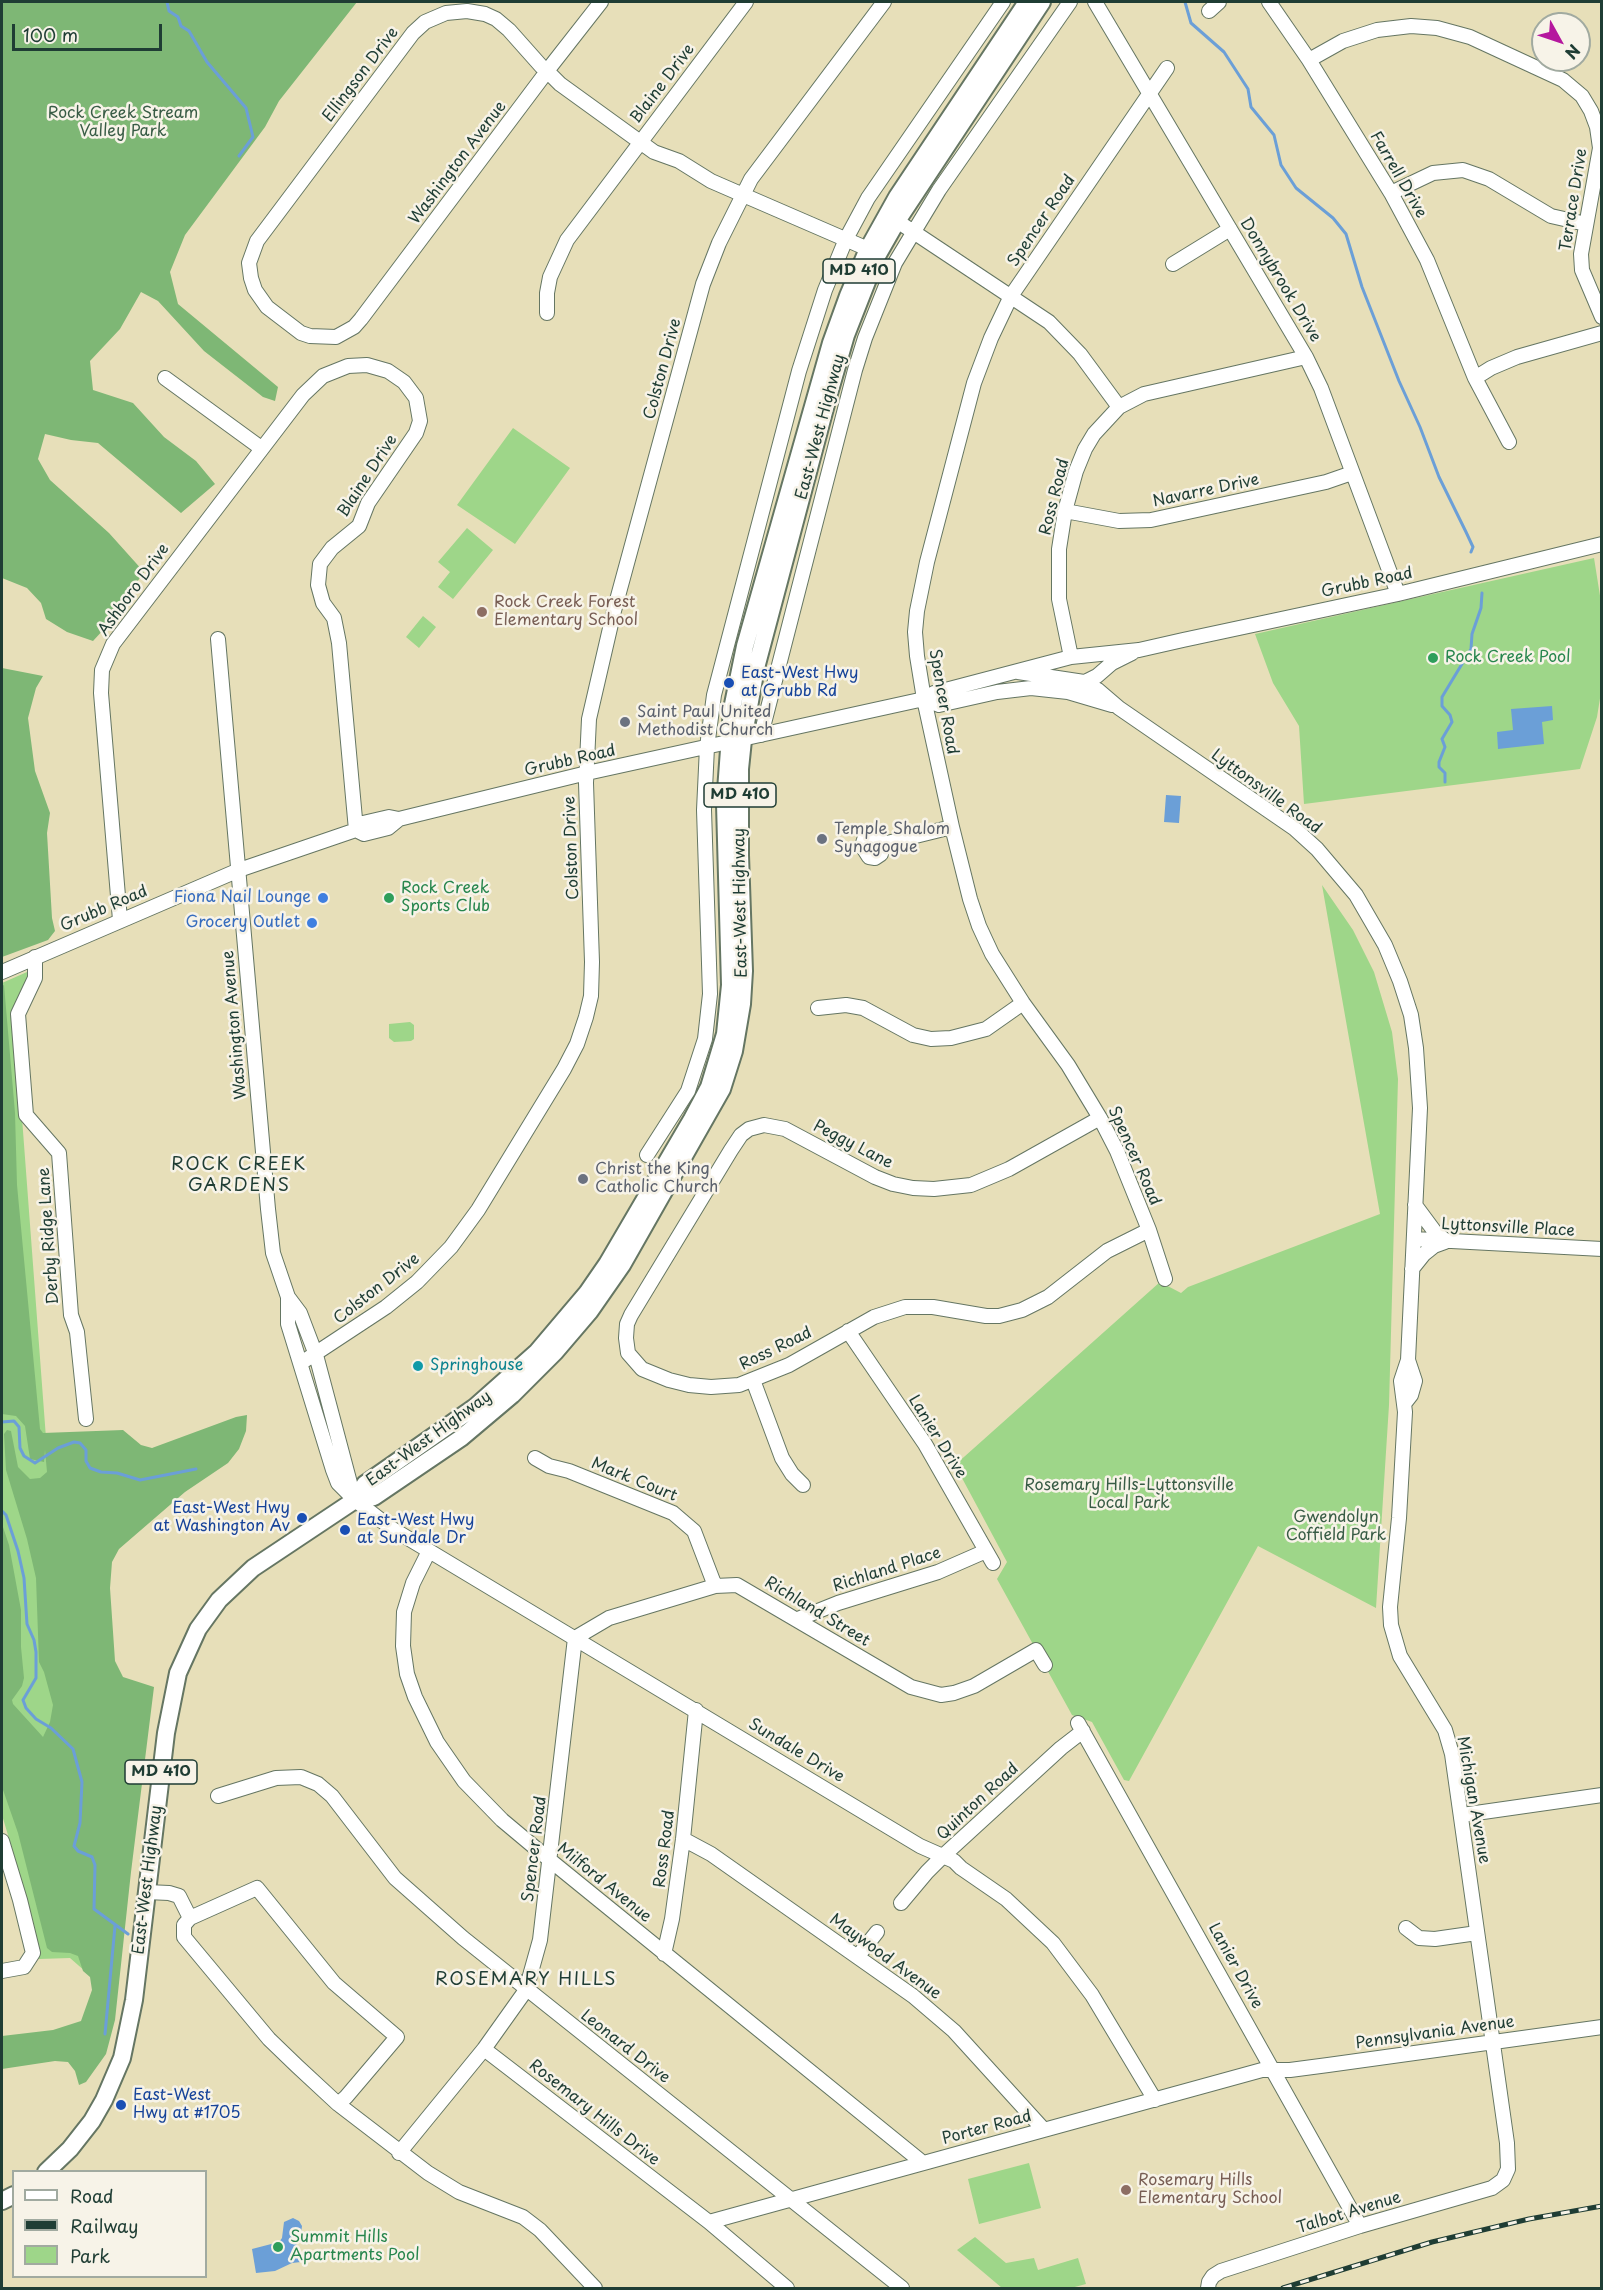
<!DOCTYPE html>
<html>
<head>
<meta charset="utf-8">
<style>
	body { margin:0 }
	#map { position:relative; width:1603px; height:2290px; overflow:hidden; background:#e7dfb9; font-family:"Playpen Sans",sans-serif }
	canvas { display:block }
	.frame { position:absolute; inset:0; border:3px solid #1f3d34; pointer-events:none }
	.legend { position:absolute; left:12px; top:2170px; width:195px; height:108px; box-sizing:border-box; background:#f7f3e8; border:2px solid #a1aaa0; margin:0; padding:8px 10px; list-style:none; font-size:18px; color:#1f3d34 }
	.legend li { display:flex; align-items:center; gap:12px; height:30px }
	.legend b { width:30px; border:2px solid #a1aaa0 }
	.north { position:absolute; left:1531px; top:12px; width:60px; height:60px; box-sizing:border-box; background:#f7f3e8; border:2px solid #a1aaa0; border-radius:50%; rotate:130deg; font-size:16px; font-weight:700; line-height:24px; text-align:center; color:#1f3d34 }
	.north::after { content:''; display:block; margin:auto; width:21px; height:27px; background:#b5179e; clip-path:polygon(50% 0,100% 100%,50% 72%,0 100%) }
	.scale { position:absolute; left:12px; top:24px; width:150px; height:27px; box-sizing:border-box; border:3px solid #1f3d34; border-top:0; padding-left:8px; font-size:18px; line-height:21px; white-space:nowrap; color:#1f3d34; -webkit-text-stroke:4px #f7f3e8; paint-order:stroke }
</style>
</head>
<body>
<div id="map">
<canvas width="1603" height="2290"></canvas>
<div class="frame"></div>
<ul class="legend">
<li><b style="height:8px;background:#fff"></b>Road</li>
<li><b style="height:8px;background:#1f3d34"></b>Railway</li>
<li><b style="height:16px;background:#9ed689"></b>Park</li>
</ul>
<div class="north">N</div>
<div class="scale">100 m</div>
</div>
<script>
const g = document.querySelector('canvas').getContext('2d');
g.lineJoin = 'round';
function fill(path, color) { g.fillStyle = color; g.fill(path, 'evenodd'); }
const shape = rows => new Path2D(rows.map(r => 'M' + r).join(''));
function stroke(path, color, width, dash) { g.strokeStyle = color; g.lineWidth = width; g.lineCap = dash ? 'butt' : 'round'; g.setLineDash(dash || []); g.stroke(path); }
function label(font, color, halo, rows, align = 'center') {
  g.font = font + ' "Playpen Sans",sans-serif'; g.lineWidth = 5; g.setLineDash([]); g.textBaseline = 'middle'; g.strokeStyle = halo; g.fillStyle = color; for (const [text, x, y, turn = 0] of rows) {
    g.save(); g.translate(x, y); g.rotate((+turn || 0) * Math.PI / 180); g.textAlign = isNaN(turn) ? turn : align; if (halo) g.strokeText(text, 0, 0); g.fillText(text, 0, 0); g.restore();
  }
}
fill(shape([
	[513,428,570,468,515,544,457,505],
	[467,528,493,550,453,599,438,587,450,572,438,562],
	[1594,558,1601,602,1602,686,1597,717,1580,769,1304,804,1299,726,1273,683,1255,634],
	[423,616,436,627,419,648,406,637],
	[1322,885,1353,930,1374,972,1392,1032,1398,1079,1389,1405,1376,1608,1258,1546,1129,1781,1124,1780,1092,1722,1072,1715,997,1579,1007,1562,955,1465,1160,1282,1181,1293,1188,1287,1380,1214],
	[27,972,30,976,14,1011,86,1972,70,1958,39,1959,27,1899,2,1815,2,983],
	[410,1022,414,1025,414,1039,411,1041,394,1042,389,1038,389,1024],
	[1029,2163,1041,2208,979,2224,968,2179],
	[975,2237,1006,2263,1034,2258,1038,2270,1078,2258,1086,2284,1071,2288,1002,2288,957,2250]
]), '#9ed689');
fill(shape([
	[2,2,357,2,279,101,265,127,185,235,170,272,178,304,278,387,275,401,263,397,204,351,158,301,141,292,120,329,90,361,93,390,133,403,164,437,196,461,215,484,181,513,98,443,71,440,45,434,38,459,50,480,109,533,144,572,105,628,93,641,67,632,46,619,41,603,27,588,2,578],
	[2,668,43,676,36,688,28,718,35,771,50,813,47,833,52,918,55,931,48,940,2,957],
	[4,985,15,1113,17,1185,40,1429,43,1433,123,1430,141,1445,152,1448,236,1417,247,1415,246,1431,239,1449,228,1463,185,1492,119,1549,112,1562,110,1588,115,1661,123,1677,154,1687,131,1872,115,2020,106,2054,86,2082,79,2085,75,2071,68,2062,55,2061,2,2069,2,2036,53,2030,81,2021,92,1990,90,1977,83,1971,78,1956,70,1953,52,1952,47,1948,18,1833,2,1787,2,1524,9,1545,21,1610,21,1647,24,1678,22,1686,12,1700,13,1704,43,1737,50,1722,53,1705,44,1672,39,1662,36,1578,27,1539,6,1470,4,1434,7,1430,11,1431,18,1467,30,1479,40,1478,47,1472,45,1450,44,1462,30,1459,25,1426,16,1416,2,1414,2,986]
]), '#7eb775');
fill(shape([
	[1552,706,1553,720,1542,722,1544,744,1498,749,1497,732,1513,730,1511,709],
	[1166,795,1181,796,1179,823,1164,822],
	[293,2218,299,2221,302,2226,301,2233,295,2239,301,2262,292,2263,275,2271,256,2273,252,2249,279,2242,282,2238,284,2222]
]), '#6b9fd7');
stroke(shape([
	[167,2,169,11,178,17,181,26,189,31,207,62,246,108,253,137,239,156],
	[1185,2,1191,23,1224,52,1248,89,1251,107,1274,135,1281,165,1296,188,1333,218,1346,234,1362,287,1399,381,1420,427,1439,477,1466,532,1473,547,1471,552],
	[1445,782,1445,773,1439,767,1439,762,1445,747,1442,739,1452,722,1450,715,1442,706,1442,697,1471,649,1472,634,1481,608,1482,593],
	[2,1422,14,1421,19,1427,20,1448,24,1456,35,1463,58,1448,74,1442,80,1443,86,1450,86,1461,90,1468,101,1472,117,1473,140,1480,196,1469],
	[2,1511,6,1515,18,1551,24,1578,27,1624,34,1640,36,1652,36,1678,23,1700,26,1708,36,1719,51,1728,73,1749,82,1782,80,1823,74,1846,78,1851,92,1857,95,1865,94,1909,128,1934],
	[105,2034,115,1926]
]), '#6b9fd7', 3);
const minor = shape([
	[601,2,547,71,542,78,361,319,354,327,336,337,310,336,301,333,267,307,255,290,251,278,249,263,257,241,413,33,425,22,446,13,467,11,485,14,496,19,509,30,541,66,547,71,560,84,654,152,679,161,711,181,734,191,868,249],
	[1095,2,1306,357,1321,388,1398,594],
	[1269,2,1309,60,1391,193,1427,260,1475,378,1509,442],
	[1209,11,1219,2],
	[1309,60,1343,41,1377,30,1411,26,1437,28,1470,37,1563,80,1582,96,1591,111,1597,127,1600,148,1581,254,1582,270,1602,317],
	[1391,193,1433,173,1463,170,1489,179,1551,216,1586,224],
	[897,221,1049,322,1080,354,1119,407],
	[1173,264,1230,229],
	[547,313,547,293,550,277,567,240,746,2],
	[165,378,261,448],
	[1475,378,1491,368,1517,357,1602,333],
	[1065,511,1119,521,1151,520,1326,482,1352,473],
	[218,639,268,1209,273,1253,288,1297,300,1313,316,1355,354,1498],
	[1071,657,1059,599,1059,549,1065,511,1076,471,1085,449,1094,434,1119,407,1144,394,1306,357],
	[1018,672,1084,682,1098,690,1119,708,1295,829,1317,849,1356,895,1385,945,1400,981,1411,1015,1416,1048,1420,1108,1408,1360,1401,1381,1405,1412,1399,1518,1390,1607,1391,1625,1400,1656,1445,1730,1452,1754,1507,2143,1508,2169,1503,2180,1492,2188,1360,2226,1221,2271,1213,2276,1209,2282,1208,2288],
	[1079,685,1097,676,1112,663,1132,653],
	[924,699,939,705,997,692,1031,688,1068,692,1112,705],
	[761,735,855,370,865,338,895,263,939,190,1070,2],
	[356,830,364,834,388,828,399,819],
	[883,844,881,854,875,858,869,857,862,846,865,837,870,834,880,838,883,844,952,827],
	[120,920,101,693,102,670,113,644,303,395,323,376,348,366,367,365,388,371,404,382,416,398,420,421,416,433,368,503,359,526,332,548,320,564,318,585,323,603,334,618,339,643,356,830],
	[35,957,35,978,18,1014,26,1115,59,1153,71,1315,77,1332,86,1419],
	[2,972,239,870,356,830,363,823,389,817,399,819,407,817,587,773,924,699,934,693,1071,657,1139,650,1183,640,1398,594,1602,544],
	[818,1008,846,1005,863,1008,913,1035,931,1039,951,1038,986,1029,1023,1003],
	[1100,1118,1009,1169,971,1185,934,1189,913,1188,893,1184,875,1177,785,1129,764,1125,749,1129,741,1135,731,1150,631,1315,627,1324,626,1338,628,1353,642,1369,669,1380,689,1385,711,1387,739,1385,789,1365,874,1317,905,1307,933,1307,986,1316,999,1316,1022,1310,1048,1297,1107,1251,1149,1230],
	[647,1155,688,1091,705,1039,710,994,704,810,707,747,714,695,799,371,825,290,846,239,868,198,1003,2],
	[1415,1205,1435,1232,1446,1241],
	[1414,1239,1602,1249],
	[1412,1269,1424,1254,1434,1246,1445,1242],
	[1165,1279,1149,1230,1117,1151,1100,1118,1068,1065,1023,1003,992,954,979,926,970,899,952,827,924,699,917,656,915,632,917,611,927,562,974,383,991,338,1011,296,1167,68],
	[288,1297,288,1324,333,1470,338,1483,355,1500,391,1528,920,1846,954,1861,961,1868,1006,1899,1053,1943,1092,1995,1155,2100],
	[848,1331,925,1444,993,1563],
	[301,1363,386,1307,417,1282,451,1247,478,1210,564,1069,577,1044,586,1017,591,996,592,962,586,783,589,719,614,611,703,284,719,243,751,179,884,2],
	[753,1380,782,1458,792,1474,803,1485],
	[1404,1404,1411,1395,1415,1381,1408,1360],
	[535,1458,549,1466,569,1471,673,1513,694,1531,715,1586],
	[429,1551,413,1583,404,1612,403,1646,407,1674,415,1697,437,1742,464,1781,502,1820,551,1861,923,2163],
	[798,1619,838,1603,938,1572,986,1551],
	[1078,1723,1360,2226],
	[218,1796,276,1778,301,1777,318,1784,332,1796,395,1878,463,1938,902,2288],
	[1462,1815,1602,1795],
	[683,1839,711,1854,913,1996,954,2031,1044,2130],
	[2,1841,20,1900,33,1953,24,1967,2,1971],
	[147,1892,169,1893,179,1896,190,1918],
	[901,1903,927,1872,943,1856,1061,1748,1083,1731],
	[1406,1928,1419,1938,1435,1939,1477,1933],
	[664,1954,672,1919,683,1839,696,1710],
	[858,1956,877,1932],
	[484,2049,709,2222,787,2288],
	[338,2104,346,2097,397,2037,334,1983,257,1888,190,1918,184,1925,184,1937,269,2039,297,2066,338,2104,428,2173,459,2192,523,2217,540,2230,595,2288],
	[399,2153,484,2049,526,1990,540,1940,575,1638,609,1618,715,1586,737,1585,911,1687,941,1695,954,1693,974,1686,1036,1650,1045,1665],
	[709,2222,1262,2070,1290,2070,1328,2065,1602,2027]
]);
const major = shape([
	[355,1500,374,1497,461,1438,512,1395,555,1352,590,1311,622,1265,722,1089,734,1051,742,1004,744,971,740,855,740,769,743,740,756,668,828,397,846,335,877,256,897,221,1042,2],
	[46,2172,70,2149,92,2121,104,2100,122,2058,134,2000,166,1733,178,1673,198,1629,219,1600,253,1568,355,1500,365,1484,475,1407,537,1352,587,1293,607,1264,692,1119,709,1087,725,1034,730,985,725,804,732,709,745,646,831,343,848,296,868,249,897,197,1027,2],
	[2,2201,14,2195]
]);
stroke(minor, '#657663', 16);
stroke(major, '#657663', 20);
stroke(minor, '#fff', 14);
stroke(major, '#fff', 16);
const rail = shape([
	[1283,2288,1432,2242,1529,2219,1602,2206]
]);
stroke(rail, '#1f3d34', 5);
stroke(rail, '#f7f3e8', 3, [9]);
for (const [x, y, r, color] of [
	[482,612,6,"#8d6e63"],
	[1433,658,6,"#2e9e5b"],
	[729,683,6,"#1a4fb4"],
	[625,722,6,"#6b7280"],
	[822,839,6,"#6b7280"],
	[323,898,6,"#3f7fe0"],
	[389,898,6,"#2e9e5b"],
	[312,923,6,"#3f7fe0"],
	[583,1179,6,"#6b7280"],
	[418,1366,6,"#0f9aa8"],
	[302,1518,6,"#1a4fb4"],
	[345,1530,6,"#1a4fb4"],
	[121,2105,6,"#1a4fb4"],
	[1126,2190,6,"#8d6e63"],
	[278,2247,6,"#2e9e5b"]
]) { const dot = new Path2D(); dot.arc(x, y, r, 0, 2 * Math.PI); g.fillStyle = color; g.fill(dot); stroke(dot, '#f7f3e8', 2); }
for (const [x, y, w] of [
	[859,271,72],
	[740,795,72],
	[161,1772,72]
]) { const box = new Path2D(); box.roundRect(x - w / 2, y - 12, w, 24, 4.5); g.fillStyle = '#f7f3e8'; g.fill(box); stroke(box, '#1f3d34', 1.5); }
label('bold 15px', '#1f3d34', null, [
	["MD 410",859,271],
	["MD 410",740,795],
	["MD 410",161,1772]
]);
label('16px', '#1f3d34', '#f7f3e8', [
	["Ellingson Drive",361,75,-53],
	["Blaine Drive",663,84,-53],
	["Washington Avenue",458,163,-53],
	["Farrell Drive",1398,175,60],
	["Terrace Drive",1574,200,-81],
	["Spencer Road",1042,221,-56],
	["Donnybrook Drive",1280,280,59],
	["Colston Drive",663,369,-75],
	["East-West Highway",821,427,-75],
	["Blaine Drive",368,476,-57],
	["Navarre Drive",1206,491,-12],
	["Ross Road",1055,497,-76],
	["Grubb Road",1367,583,-12],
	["Ashboro Drive",134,590,-54],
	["Spencer Road",943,702,80],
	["Grubb Road",570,761,-13],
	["Lyttonsville Road",1266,792,36],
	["Colston Drive",572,848,-92],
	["East-West Highway",741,903,-91],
	["Grubb Road",104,909,-23],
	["Washington Avenue",235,1025,-95],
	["Peggy Lane",853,1145,27],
	["Spencer Road",1134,1156,66],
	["Lyttonsville Place",1508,1228,3],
	["Derby Ridge Lane",49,1236,-94],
	["Colston Drive",377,1289,-38],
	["Ross Road",776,1349,-26],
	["Lanier Drive",937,1437,58],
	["East-West Highway",429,1439,-36],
	["Mark Court",634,1480,22],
	["Richland Place",887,1570,-18],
	["Richland Street",817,1612,31],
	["Sundale Drive",796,1751,31],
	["Michigan Avenue",1473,1800,80],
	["Quinton Road",978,1802,-43],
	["Spencer Road",535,1849,-83],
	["Ross Road",665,1849,-83],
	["East-West Highway",148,1880,-83],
	["Milford Avenue",604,1883,39],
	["Maywood Avenue",885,1957,36],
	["Lanier Drive",1235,1966,61],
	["Pennsylvania Avenue",1435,2033,-8],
	["Leonard Drive",625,2047,38],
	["Rosemary Hills Drive",594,2113,38],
	["Porter Road",987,2128,-15],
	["Talbot Avenue",1349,2213,-17]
]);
label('16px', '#385c45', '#f7f3e8', [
	["Rock Creek Stream",123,114],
	["Valley Park",123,132],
	["Rosemary Hills-Lyttonsville",1129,1486],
	["Local Park",1129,1504],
	["Gwendolyn",1336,1518],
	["Coffield Park",1336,1536]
]);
label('16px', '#785e54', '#f7f3e8', [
	["Rock Creek Forest",494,603],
	["Elementary School",494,621],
	["Rosemary Hills",1138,2181],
	["Elementary School",1138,2199]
], 'left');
label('16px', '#27864d', '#f7f3e8', [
	["Rock Creek Pool",1445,658],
	["Rock Creek",401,889],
	["Sports Club",401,907],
	["Summit Hills",290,2238],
	["Apartments Pool",290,2256]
], 'left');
label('16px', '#164399', '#f7f3e8', [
	["East-West Hwy",741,674],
	["at Grubb Rd",741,692],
	["East-West Hwy",290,1509,"right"],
	["at Washington Av",290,1527,"right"],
	["East-West Hwy",357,1521],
	["at Sundale Dr",357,1539],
	["East-West",133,2096],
	["Hwy at #1705",133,2114]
], 'left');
label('16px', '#5b616d', '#f7f3e8', [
	["Saint Paul United",637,713],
	["Methodist Church",637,731],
	["Temple Shalom",834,830],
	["Synagogue",834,848],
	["Christ the King",595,1170],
	["Catholic Church",595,1188]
], 'left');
label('16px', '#366cbe', '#f7f3e8', [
	["Fiona Nail Lounge",311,898],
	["Grocery Outlet",300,923]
], 'right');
label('16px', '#0d838f', '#f7f3e8', [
	["Springhouse",430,1366]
], 'left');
g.letterSpacing = '1.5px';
label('18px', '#1f3d34', '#f7f3e8', [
	["ROCK CREEK",239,1165],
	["GARDENS",239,1186],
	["ROSEMARY HILLS",526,1980]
]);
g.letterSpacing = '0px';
</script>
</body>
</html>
